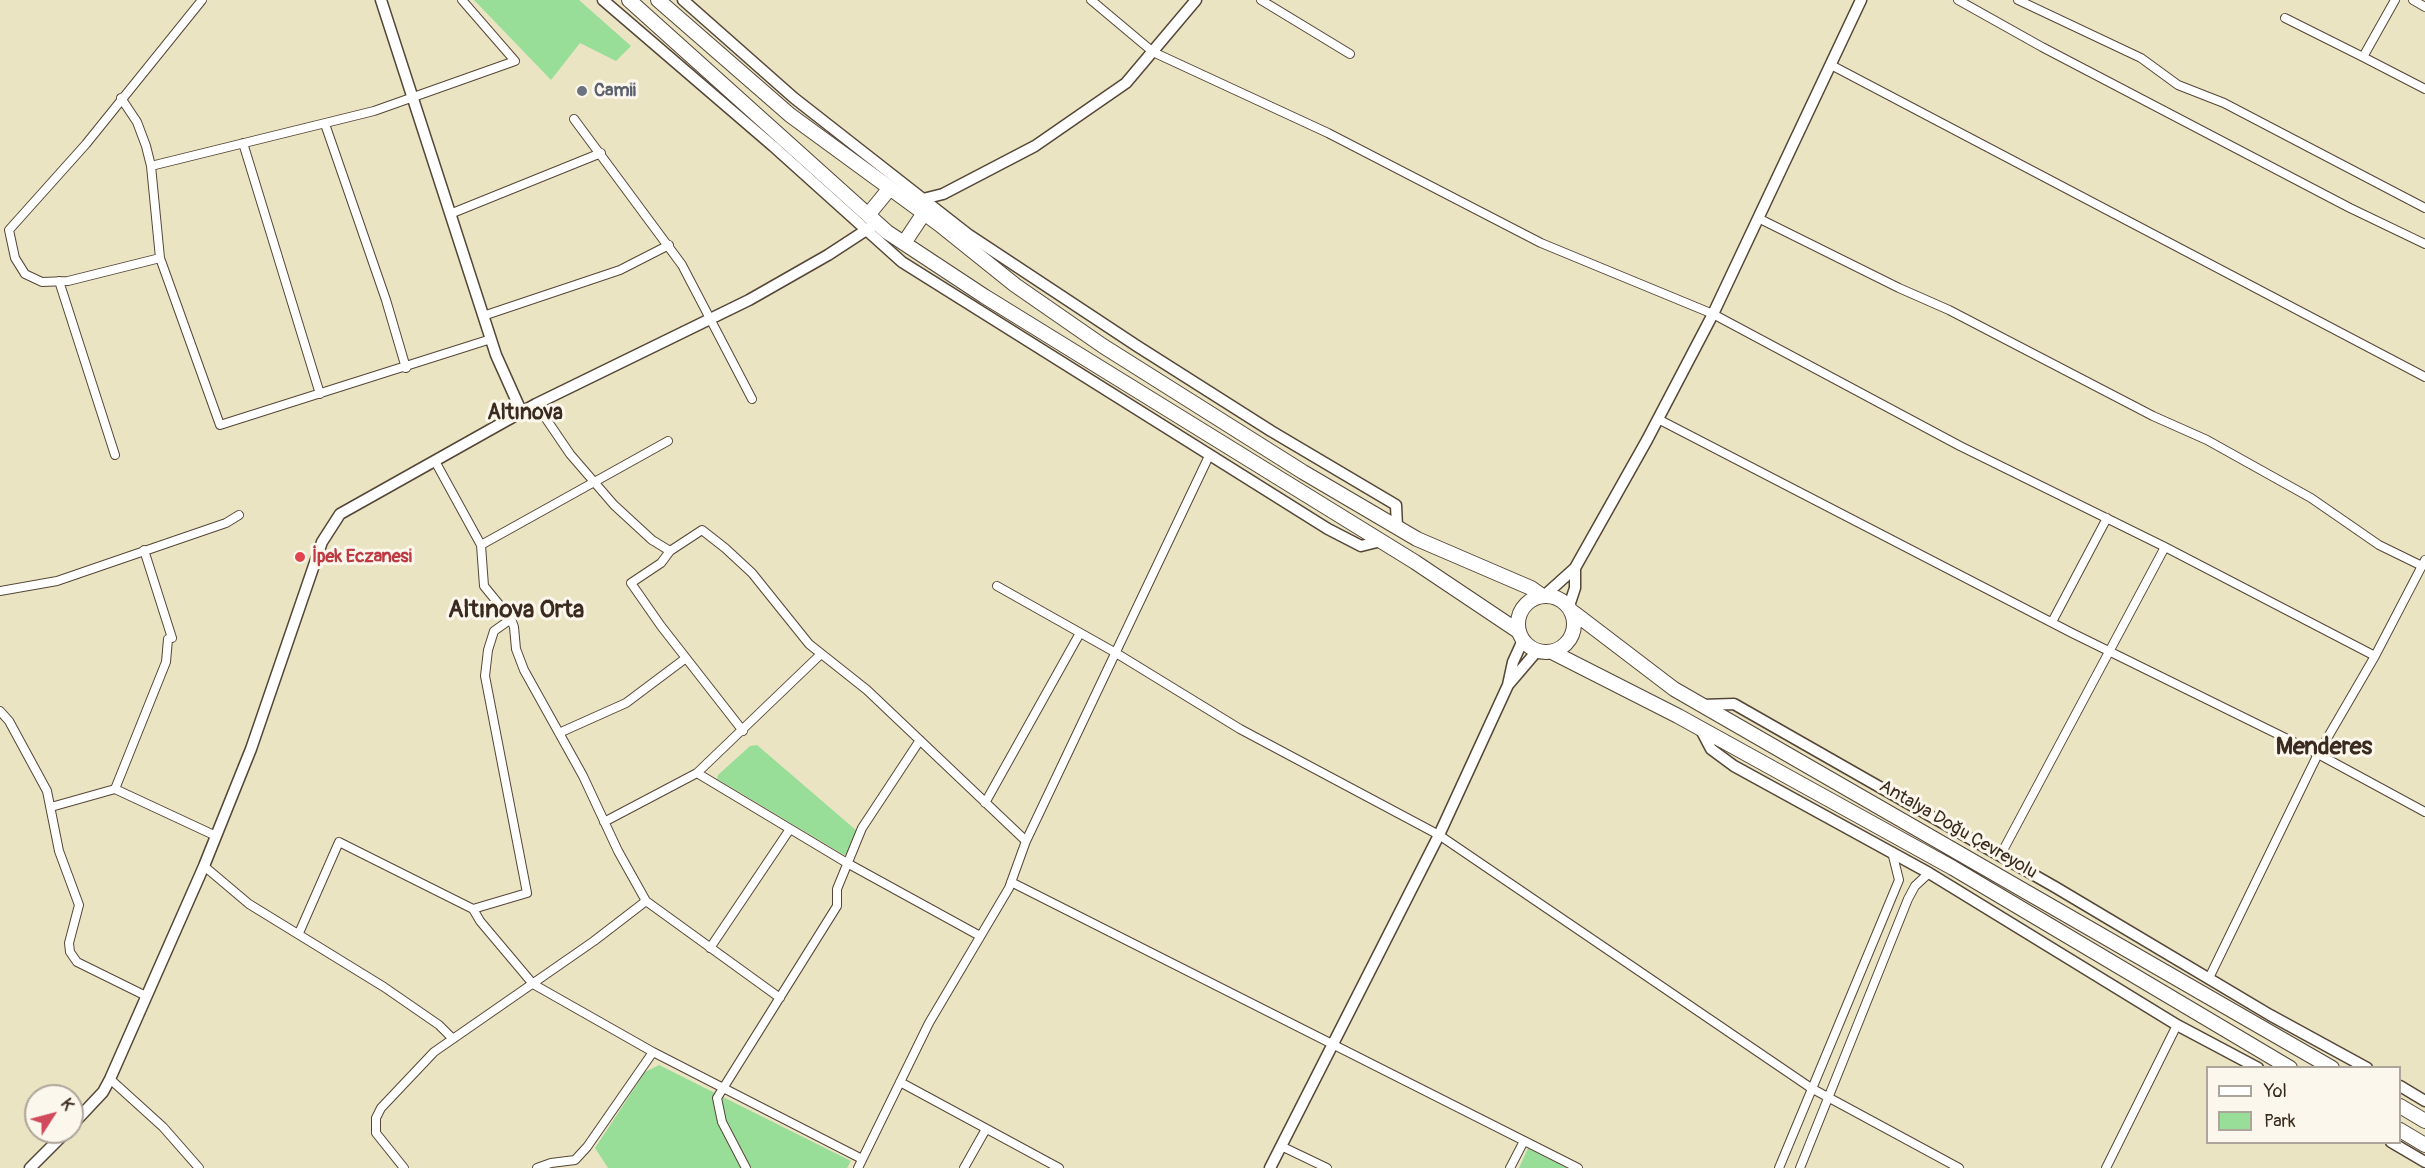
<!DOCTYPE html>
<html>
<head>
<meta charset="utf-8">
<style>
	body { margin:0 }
	#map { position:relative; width:2425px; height:1168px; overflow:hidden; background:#ebe4c3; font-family:Pangolin,sans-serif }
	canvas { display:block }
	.legend { position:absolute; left:2206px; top:1066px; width:195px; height:78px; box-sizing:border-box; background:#fbf7ec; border:2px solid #aea59a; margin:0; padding:8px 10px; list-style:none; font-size:18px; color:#3b2a1e }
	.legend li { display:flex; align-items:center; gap:12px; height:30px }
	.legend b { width:30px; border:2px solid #aea59a }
	.north { position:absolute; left:24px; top:1084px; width:60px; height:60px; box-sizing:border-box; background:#fbf7ec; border:2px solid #aea59a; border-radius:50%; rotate:54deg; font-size:16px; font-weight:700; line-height:24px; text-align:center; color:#3b2a1e }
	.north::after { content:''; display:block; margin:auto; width:21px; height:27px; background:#d1495b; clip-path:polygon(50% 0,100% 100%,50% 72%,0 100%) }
</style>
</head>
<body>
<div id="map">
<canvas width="2425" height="1168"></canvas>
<ul class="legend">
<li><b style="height:8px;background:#fff"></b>Yol</li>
<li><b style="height:16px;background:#98de98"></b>Park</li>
</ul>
<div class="north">K</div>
</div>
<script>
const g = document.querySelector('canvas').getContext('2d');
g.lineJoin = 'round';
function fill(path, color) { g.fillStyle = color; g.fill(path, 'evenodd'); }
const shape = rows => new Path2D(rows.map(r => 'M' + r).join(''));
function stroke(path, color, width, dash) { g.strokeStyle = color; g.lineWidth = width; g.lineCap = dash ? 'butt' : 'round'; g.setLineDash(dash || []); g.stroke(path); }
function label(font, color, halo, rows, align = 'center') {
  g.font = font + ' Pangolin,sans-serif'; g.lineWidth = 6; g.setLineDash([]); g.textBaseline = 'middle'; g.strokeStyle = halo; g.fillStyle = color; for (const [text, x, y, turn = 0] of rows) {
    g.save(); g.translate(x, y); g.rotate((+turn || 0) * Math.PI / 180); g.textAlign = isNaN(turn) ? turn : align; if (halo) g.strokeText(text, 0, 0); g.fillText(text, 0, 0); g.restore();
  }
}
fill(shape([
	[474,0,579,0,631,46,616,61,580,43,551,80],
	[757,745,857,831,849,853,844,855,717,779,718,775,750,746],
	[659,1065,851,1161,847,1168,608,1168,595,1148,645,1072],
	[1528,1148,1567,1168,1519,1168]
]), '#98de98');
const minor = shape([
	[1091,0,1153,52,1328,133,1541,243,1713,314,1960,446,2165,547,2375,656],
	[1261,0,1350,54],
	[1958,0,2042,47,2350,208,2425,244],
	[2018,0,2141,58,2178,85,2224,103,2425,208],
	[2395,0,2363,57,2425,89],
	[2413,0,2425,7],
	[2285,18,2363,57],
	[1831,65,2425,377],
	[121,98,137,122,146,146,151,166,160,258,220,425,491,339],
	[574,119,682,265,752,399],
	[325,124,386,300,406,368],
	[243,143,320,394],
	[151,166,374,111,515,61,462,0],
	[450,214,601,153],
	[1758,218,1899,288,1949,310,2153,416,2207,440,2311,498,2379,545,2422,566],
	[160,258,68,281,42,282,25,274,15,258,9,230,86,144,202,0],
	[59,281,115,455],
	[483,316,620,270,669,245],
	[536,404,570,454,614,505,652,540,670,551,702,530,725,548,752,573,809,644,867,690,1026,841,1009,888,929,1023,858,1168],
	[1658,419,2072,633,2318,754,2425,812],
	[436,463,481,545,484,586,511,619,514,627,516,649,524,670,583,776,618,851,646,901,780,998],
	[481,545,668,441],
	[144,550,172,638],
	[670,551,661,563,631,583,661,626,743,731],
	[997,586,1116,653,1240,729,1439,835,1811,1088,1959,1168],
	[0,591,57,581,226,523,239,515],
	[2052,622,2107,518],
	[0,711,9,721,47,791,59,851,79,905,69,943,70,952,77,962,146,996],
	[559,733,626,703,686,658],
	[697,773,847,863,980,936],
	[115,789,166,662,168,639],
	[985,803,1080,633],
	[51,807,115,789,216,836],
	[604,822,697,773,821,654],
	[1026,841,1209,456],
	[2000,856,2165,547],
	[204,866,249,904,384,987,439,1025,453,1039],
	[1011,882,1578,1168],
	[473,909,527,893,485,676,488,650,494,631,511,619],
	[299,933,339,842,473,909,480,921,533,984,653,1052],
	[710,948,790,829],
	[2209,978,2318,754,2375,656,2425,560],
	[110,1079,163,1127,199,1168],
	[900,1082,1059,1168],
	[1281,1146,1327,1168],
	[404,1168,376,1133,376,1118,381,1108,434,1052,594,941,646,901],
	[537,1168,551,1163,575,1160,587,1147,653,1052,862,1159],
	[746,1168,722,1122,717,1098,837,906,837,889,862,828,920,740],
	[964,1168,986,1129],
	[1510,1168,1524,1141],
	[1779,1168,1899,880,1892,852],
	[1800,1168,1908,899,1915,886,1929,873],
	[2106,1168,2177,1025]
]);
const tertiary = shape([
	[381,0,496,355,522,413],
	[603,0,773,146,902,262,1328,529,1361,546,1381,541],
	[683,0,794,98,969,235,1137,346,1271,431,1396,505,1397,527],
	[919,200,943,194,1035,146,1126,83,1196,0],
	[1545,595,1575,568,1647,440,1713,314,1861,0],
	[1569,606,1575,588,1575,568],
	[1508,685,1537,651],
	[1702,705,1734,704,2055,887,2270,1015,2367,1068],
	[1700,728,1711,749,1734,766,1929,873,2177,1025,2258,1068],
	[2400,1086,2425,1101],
	[72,1125,103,1092,110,1079,204,866,251,749,322,542,340,514,536,404,749,300,828,255,877,223],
	[2391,1142,2425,1162],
	[30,1168,66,1132],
	[1270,1168,1439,835,1508,685,1513,662,1523,640]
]);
const primary = shape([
	[629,0,887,232,984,296,1415,562,1518,631],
	[658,0,790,115,939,224,1015,285,1103,346,1303,472,1417,539,1531,588,1541,595],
	[868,215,890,188],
	[904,243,924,213],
	'1518 624a28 28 0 1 1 56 0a28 28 0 1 1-56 0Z',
	[1573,612,1674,689,2332,1068],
	[1552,652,1678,716,1953,868,2290,1068],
	[2400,1106,2425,1121],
	[2400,1130,2425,1145]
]);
stroke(minor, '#554637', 10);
stroke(tertiary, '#554637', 13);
stroke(primary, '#554637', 16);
stroke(minor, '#fff', 8);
stroke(tertiary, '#fff', 10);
stroke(primary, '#fff', 14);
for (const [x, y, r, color] of [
	[582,91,6,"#6b7280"],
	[300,557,6,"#e0444e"]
]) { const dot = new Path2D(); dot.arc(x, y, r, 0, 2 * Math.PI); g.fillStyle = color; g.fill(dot); stroke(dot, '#fbf7ec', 2); }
label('bold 18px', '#5b616d', '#fbf7ec', [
	["Camii",594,91]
], 'left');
label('bold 18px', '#be3a42', '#fbf7ec', [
	["İpek Eczanesi",312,557]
], 'left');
label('18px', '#3b2a1e', '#fbf7ec', [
	["Antalya Doğu Çevreyolu",1958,830,30]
]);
label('bold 21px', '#3b2a1e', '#fbf7ec', [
	["Altınova",525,414]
]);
label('bold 24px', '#3b2a1e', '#fbf7ec', [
	["Altınova Orta",516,611],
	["Menderes",2324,748]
]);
</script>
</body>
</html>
